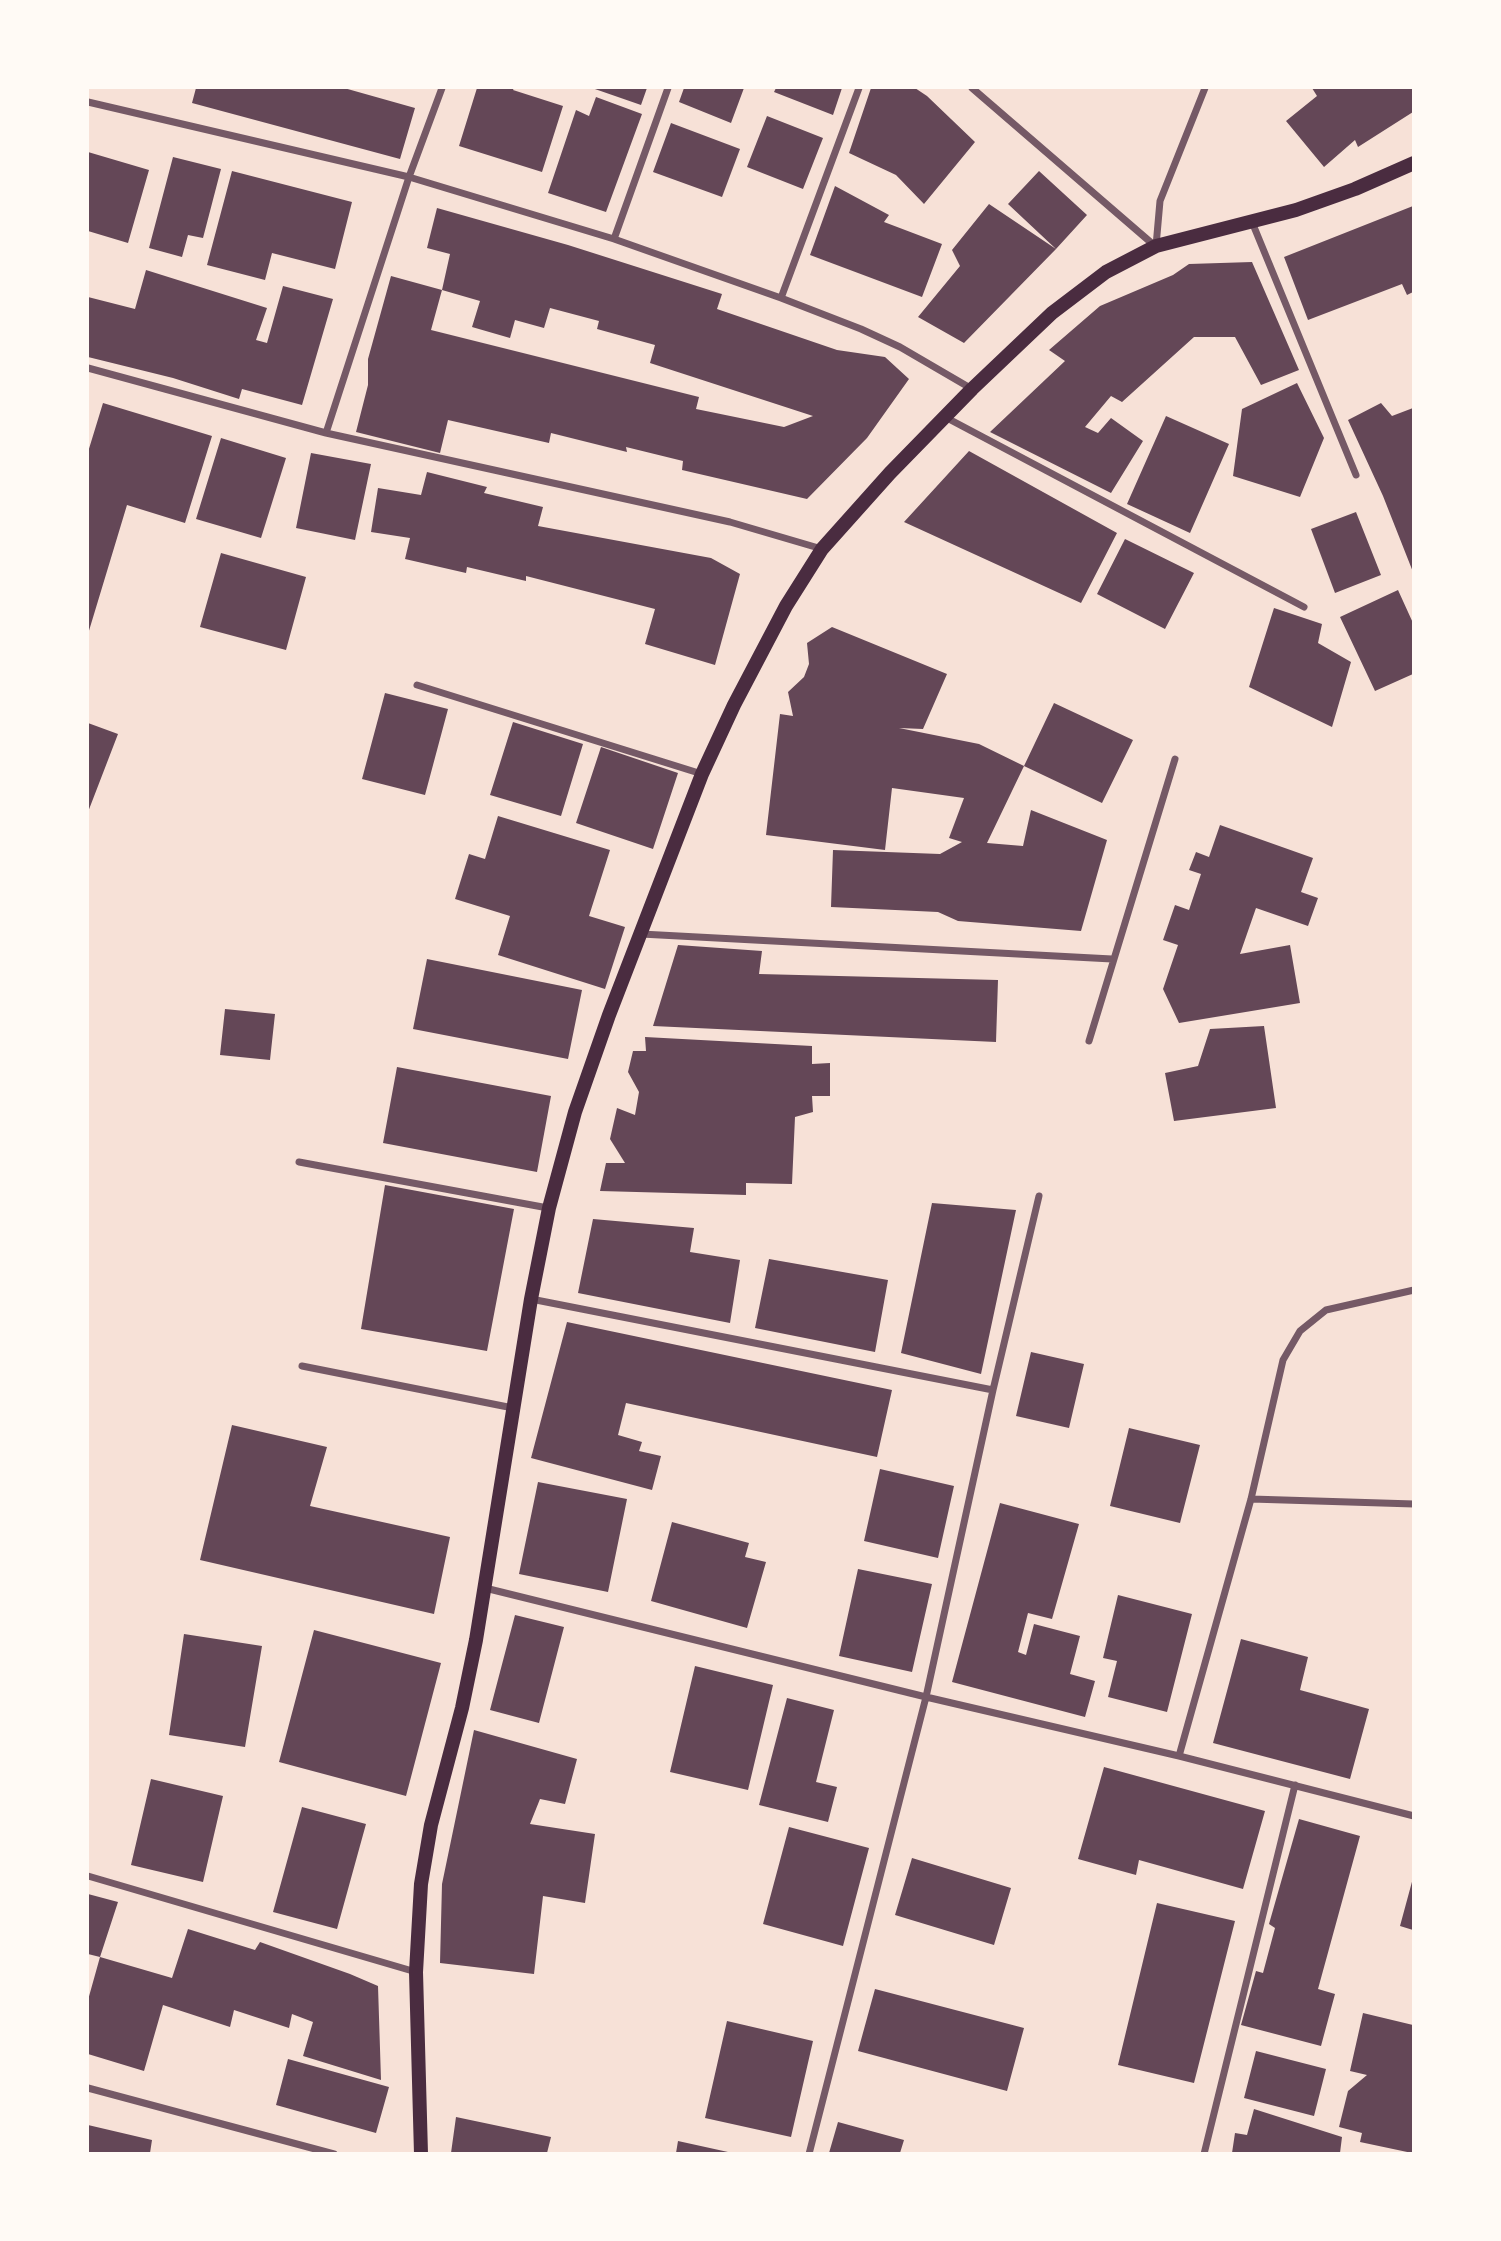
<!DOCTYPE html>
<html>
<head>
<meta charset="utf-8">
<style>
	body { margin:0 }
	#map { position:relative; width:1501px; height:2241px; overflow:hidden; background:#f7e1d7; font-family:"PT Sans",sans-serif }
	canvas { display:block }
	.frame { position:absolute; inset:0; border:89px solid #fffaf5; pointer-events:none }
</style>
</head>
<body>
<div id="map">
<canvas width="1501" height="2241"></canvas>
<div class="frame"></div>
</div>
<script>
const g = document.querySelector('canvas').getContext('2d');
g.lineJoin = 'round';
function fill(path, color) { g.fillStyle = color; g.fill(path, 'evenodd'); }
const shape = rows => new Path2D(rows.map(r => 'M' + r).join(''));
function stroke(path, color, width, dash) { g.strokeStyle = color; g.lineWidth = width; g.lineCap = dash ? 'butt' : 'round'; g.setLineDash(dash || []); g.stroke(path); }
fill(shape([
	[196,88,344,88,415,108,400,159,192,103],
	[477,88,514,88,513,90,563,106,542,172,459,146],
	[592,88,647,88,641,105],
	[684,88,744,88,731,123,679,102],
	[776,88,842,88,833,115,774,92],
	[871,88,915,88,927,96,975,142,924,204,896,175,849,153],
	[1312,88,1413,88,1413,112,1358,147,1355,140,1324,167,1286,121,1317,96],
	[596,97,642,114,606,212,548,193,576,110,589,116],
	[767,116,823,138,803,189,747,167],
	[671,123,740,149,722,197,653,172],
	[88,152,149,170,128,243,88,231],
	[173,157,221,169,203,238,188,235,182,257,149,248],
	[232,171,352,202,335,269,272,253,265,280,207,265],
	[1039,171,1087,215,1056,249,1008,204],
	[835,186,889,215,884,222,942,244,922,297,810,255],
	[989,204,1056,249,964,343,918,317,960,266,952,250],
	[1413,206,1413,292,1407,295,1402,284,1308,320,1284,257],
	[437,208,568,245,722,294,717,309,837,350,885,357,909,379,867,438,807,499,682,470,683,461,626,447,627,452,551,433,549,443,448,420,440,453,356,432,368,385,368,359,391,276,442,290,450,254,427,248],
	[442,290,480,301,472,327,510,338,515,320,544,328,550,308,599,321,597,329,655,345,650,363,813,416,784,427,696,409,699,397,431,330],
	[1252,262,1299,370,1261,385,1235,337,1194,337,1122,402,1111,396,1085,427,1098,433,1111,418,1143,441,1111,493,990,432,1065,361,1049,350,1100,306,1173,275,1189,264],
	[146,270,267,308,256,340,267,343,283,286,333,299,302,405,242,389,239,399,173,378,88,357,88,297,135,309],
	[1297,383,1324,438,1300,497,1233,476,1242,409],
	[103,403,212,436,185,523,127,505,88,634,88,452],
	[1381,403,1392,416,1413,408,1413,572,1383,496,1348,420],
	[1166,416,1229,444,1190,533,1127,504],
	[221,438,286,458,261,538,196,519],
	[969,451,1117,533,1081,603,904,522],
	[311,453,371,464,355,540,296,528],
	[427,472,487,487,484,493,543,507,538,526,711,558,740,574,715,665,645,644,655,609,526,576,526,581,467,567,466,573,405,559,410,538,371,532,378,488,421,495],
	[1356,512,1381,575,1335,593,1311,529],
	[1125,539,1194,573,1165,629,1097,594],
	[221,553,306,577,286,650,200,627],
	[1398,590,1413,623,1413,674,1375,691,1340,617],
	[1274,608,1322,624,1318,643,1351,662,1332,727,1249,687],
	[832,627,947,674,923,729,899,728,979,744,1024,766,987,843,1023,846,1031,810,1107,840,1081,931,958,921,938,912,831,907,833,850,940,854,962,842,949,838,964,798,892,788,885,850,766,835,780,714,793,716,788,692,804,677,809,664,807,643],
	[385,693,448,709,425,795,362,779],
	[1054,703,1133,740,1102,803,1024,766],
	[513,722,583,744,561,816,490,795],
	[88,723,118,734,88,812],
	[601,747,678,773,653,849,576,823],
	[498,816,610,850,589,916,625,927,605,989,498,955,510,916,455,899,469,854,485,859],
	[1220,825,1313,858,1301,892,1318,898,1308,926,1256,908,1240,954,1290,945,1300,1003,1179,1023,1163,989,1178,945,1163,940,1175,905,1189,910,1201,874,1189,870,1196,852,1209,857],
	[678,945,762,951,759,974,998,980,996,1042,653,1026],
	[427,959,582,990,568,1059,413,1029],
	[225,1009,275,1014,270,1060,220,1055],
	[1264,1026,1276,1108,1174,1121,1165,1073,1198,1066,1210,1029],
	[645,1037,812,1046,812,1064,830,1063,830,1096,812,1096,813,1112,795,1117,792,1184,746,1183,746,1195,600,1191,606,1163,625,1163,610,1139,617,1108,635,1115,639,1092,628,1072,633,1051,646,1051],
	[397,1067,551,1096,537,1172,383,1143],
	[385,1185,514,1209,487,1351,361,1329],
	[932,1203,1016,1210,981,1374,901,1353],
	[593,1219,694,1228,690,1252,740,1260,730,1323,578,1293],
	[769,1259,888,1280,875,1352,755,1328],
	[567,1322,892,1390,877,1457,626,1403,618,1435,642,1442,639,1451,661,1456,652,1490,531,1458],
	[1031,1352,1084,1364,1069,1428,1016,1416],
	[232,1425,327,1447,310,1506,450,1537,434,1614,200,1560],
	[1129,1428,1200,1445,1180,1523,1110,1506],
	[880,1469,954,1486,938,1558,864,1541],
	[538,1482,627,1499,608,1592,519,1574],
	[1000,1503,1079,1524,1052,1619,1028,1613,1018,1652,1026,1655,1034,1624,1080,1636,1070,1674,1095,1681,1085,1717,952,1682],
	[672,1522,749,1543,745,1557,766,1562,747,1628,651,1601],
	[858,1569,932,1584,912,1672,839,1656],
	[1118,1595,1192,1614,1167,1712,1108,1697,1117,1661,1103,1658],
	[515,1615,564,1627,539,1723,490,1710],
	[314,1630,441,1663,406,1796,279,1762],
	[184,1634,262,1646,245,1747,169,1735],
	[1241,1639,1308,1657,1300,1690,1369,1709,1350,1779,1213,1743],
	[695,1666,773,1685,748,1790,670,1772],
	[787,1698,834,1710,816,1782,837,1787,828,1822,759,1805],
	[474,1730,577,1759,565,1804,540,1799,530,1824,595,1834,585,1903,543,1896,534,1974,440,1963,442,1884],
	[1104,1767,1265,1811,1243,1889,1139,1860,1136,1875,1078,1859],
	[151,1779,223,1796,203,1882,131,1865],
	[302,1807,366,1824,337,1929,273,1912],
	[1299,1819,1360,1836,1318,1989,1335,1994,1321,2046,1241,2025,1256,1971,1263,1973,1275,1928,1269,1924],
	[789,1827,869,1848,843,1946,763,1924],
	[912,1858,1011,1888,994,1945,895,1915],
	[1413,1878,1413,1930,1400,1926],
	[88,1894,118,1902,100,1957,88,1954],
	[1157,1903,1235,1921,1194,2083,1118,2065],
	[188,1929,255,1950,260,1942,350,1974,378,1986,381,2080,303,2056,313,2022,292,2014,289,2028,234,2010,230,2027,163,2005,144,2071,88,2054,88,2000,100,1957,172,1978],
	[875,1989,1024,2028,1007,2091,858,2051],
	[1363,2013,1413,2025,1412,2153,1360,2142,1362,2133,1339,2127,1348,2091,1367,2075,1350,2071],
	[727,2021,813,2041,791,2137,705,2118],
	[1256,2051,1326,2069,1314,2116,1244,2098],
	[288,2059,389,2087,376,2133,276,2105],
	[1254,2109,1342,2137,1340,2153,1232,2153,1235,2133,1247,2135],
	[456,2117,551,2137,547,2153,451,2153],
	[838,2122,904,2140,900,2153,829,2153],
	[88,2125,152,2140,150,2153,88,2153],
	[678,2141,728,2152,728,2153,676,2153]
]), '#644757');
stroke(shape([
	[972,88,1155,246],
	[88,102,409,177,614,239,781,298,861,329,900,347,972,389],
	[1252,222,1356,475],
	[614,239,668,88],
	[1156,246,1160,201,1205,88],
	[781,298,859,88],
	[88,368,326,433,730,522,822,549],
	[945,417,1304,607],
	[326,433,409,177,442,88],
	[417,685,702,774],
	[641,934,1112,959],
	[1089,1041,1175,759],
	[299,1162,548,1208],
	[531,1299,993,1390],
	[302,1366,513,1408],
	[1251,1499,1414,1504],
	[485,1588,926,1697,1179,1756,1414,1816],
	[1179,1756,1251,1499,1283,1360,1300,1331,1326,1310,1414,1290],
	[88,1876,416,1972],
	[88,2088,334,2154],
	[809,2154,926,1697,993,1390,1039,1196],
	[1204,2154,1295,1785]
]), '#755966', 7);
stroke(shape([
	[421,2154,416,1972,421,1884,431,1825,462,1708,476,1640,531,1299,549,1208,575,1112,609,1015,702,774,734,705,786,606,822,549,890,473,972,389,1052,313,1106,272,1156,246,1296,210,1355,189,1414,163]
]), '#4a2c40', 14);
</script>
</body>
</html>
